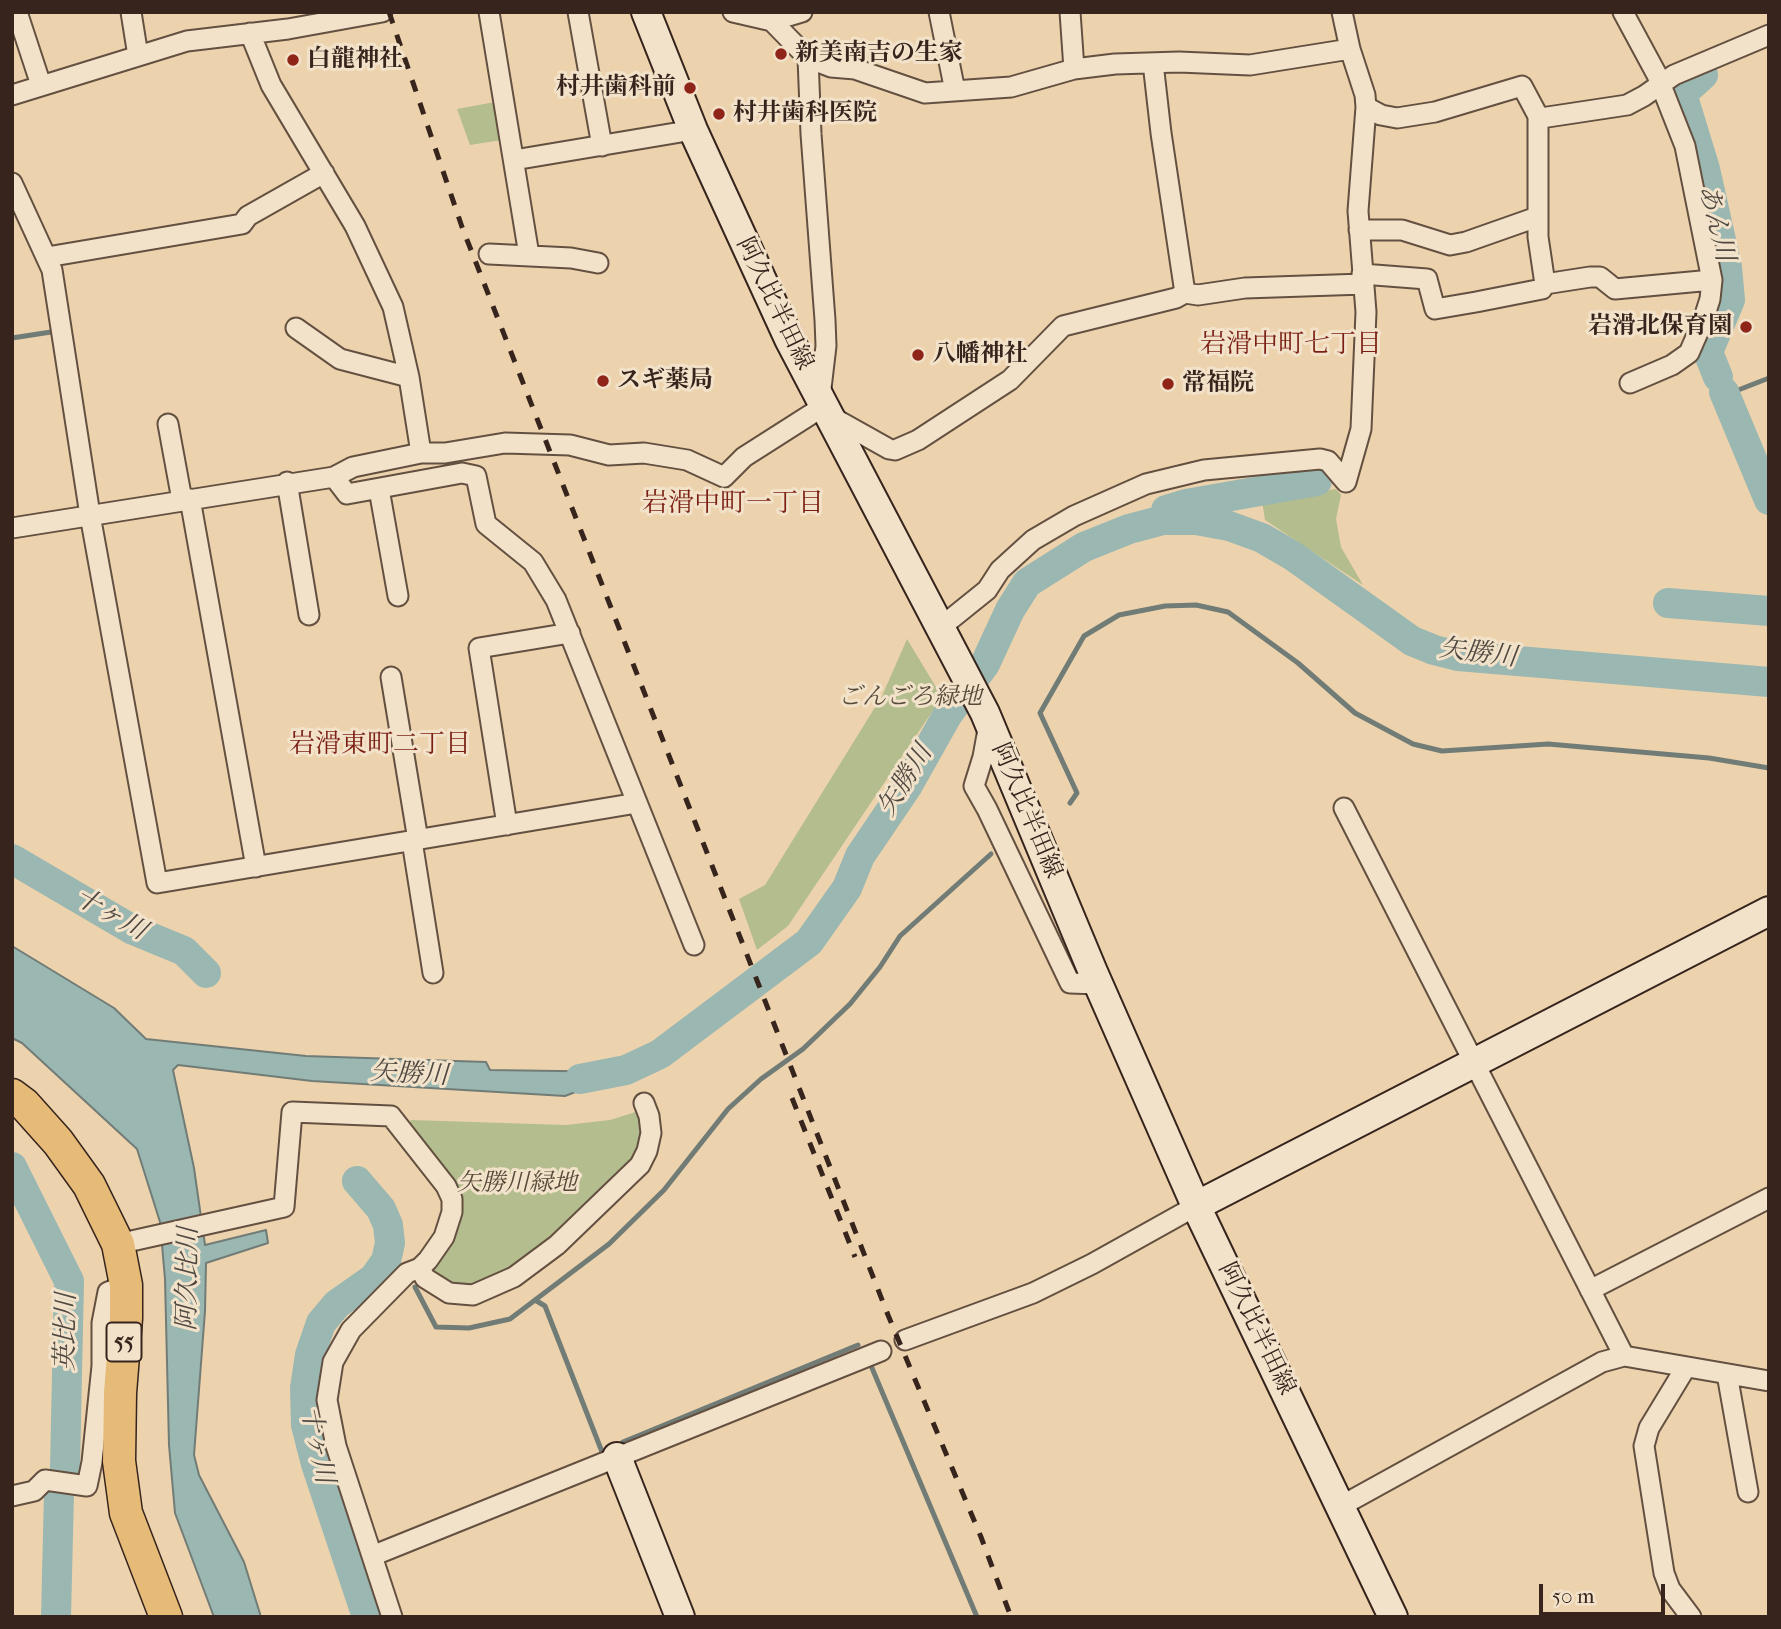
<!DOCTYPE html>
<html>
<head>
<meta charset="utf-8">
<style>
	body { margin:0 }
	#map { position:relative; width:1781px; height:1629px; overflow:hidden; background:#ecd3ae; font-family:"IM FELL French Canon",serif }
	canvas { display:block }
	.frame { position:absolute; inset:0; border:14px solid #36241d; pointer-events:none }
	.scale { position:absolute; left:1539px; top:1584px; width:126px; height:32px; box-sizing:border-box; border:4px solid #36241d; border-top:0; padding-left:9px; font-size:21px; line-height:24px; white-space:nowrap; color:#36241d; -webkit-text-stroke:5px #f3e2ca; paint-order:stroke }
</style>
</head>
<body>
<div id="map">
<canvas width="1781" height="1629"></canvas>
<div class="frame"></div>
<div class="scale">50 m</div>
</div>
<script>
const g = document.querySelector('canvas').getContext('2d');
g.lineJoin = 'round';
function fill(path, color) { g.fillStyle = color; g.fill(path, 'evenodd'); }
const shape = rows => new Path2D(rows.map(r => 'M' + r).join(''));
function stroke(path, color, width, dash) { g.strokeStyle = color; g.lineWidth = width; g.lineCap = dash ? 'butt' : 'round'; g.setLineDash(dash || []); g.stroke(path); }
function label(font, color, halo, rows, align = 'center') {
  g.font = font + ' "IM FELL French Canon","Noto Serif JP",serif'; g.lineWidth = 6; g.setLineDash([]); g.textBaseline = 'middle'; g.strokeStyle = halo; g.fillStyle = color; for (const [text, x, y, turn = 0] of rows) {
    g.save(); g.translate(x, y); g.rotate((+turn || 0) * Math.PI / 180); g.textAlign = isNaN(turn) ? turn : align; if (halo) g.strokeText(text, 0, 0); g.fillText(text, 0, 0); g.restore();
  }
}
fill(shape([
	[495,102,502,140,470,145,457,109],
	[1336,489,1341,495,1336,519,1341,547,1363,585,1265,520,1262,501],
	[907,639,942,697,788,926,757,950,739,899,765,885,882,696],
	[642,1110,646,1121,636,1163,512,1270,474,1286,452,1284,434,1271,433,1264,461,1211,408,1125,411,1120,566,1125,610,1120]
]), '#b4bd8d');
const water = shape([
	[12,946,114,1008,146,1039,306,1056,486,1062,490,1070,627,1072,565,1096,312,1081,178,1065,173,1070,194,1168,205,1245,266,1230,268,1243,206,1263,205,1311,194,1455,199,1475,244,1562,261,1617,214,1617,175,1513,169,1445,165,1279,160,1222,137,1149,22,1043,12,1038,12,946]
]);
fill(water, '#9ab7b1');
stroke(water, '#727c76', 2);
stroke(shape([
	[12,338,51,332],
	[1769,378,1728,394,1769,500],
	[1674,608,1672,603,1769,610],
	[1070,803,1077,793,1040,713,1084,636,1119,615,1165,606,1196,605,1228,612,1298,663,1355,713,1413,744,1442,751,1548,744,1709,758,1769,768],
	[415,1287,436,1327,469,1328,510,1319,609,1244,664,1190,728,1109,761,1079,803,1049,850,1004,880,967,900,936,991,854],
	[535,1300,545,1306,604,1457],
	[872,1368,977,1617],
	[623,1442,858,1345]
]), '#727c76', 5);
stroke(shape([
	[1703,75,1682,94,1705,169,1727,267,1730,300,1708,352,1718,377],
	[1724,392,1769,500],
	[1166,510,1186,504,1317,481],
	[1668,603,1769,611],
	[12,859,133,930,184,951,206,973],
	[580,1079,626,1070,660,1054,809,942,847,888,860,856,908,785,948,714,985,664,1010,610,1027,583,1084,547,1129,529,1163,520,1196,520,1229,526,1262,538,1293,556,1412,641,1434,650,1458,656,1769,682],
	[12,1167,69,1281,65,1468],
	[357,1181,381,1209,388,1225,390,1243,386,1261,374,1278,337,1304,321,1323,310,1355,305,1388,306,1425,316,1464,367,1617],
	[56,1617,59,1493]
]), '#9ab7b1', 30);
const street = shape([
	[17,12,41,85],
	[131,12,138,56],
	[489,12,529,255],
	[578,12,602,146],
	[733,12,772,21,802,12],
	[763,12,808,58,831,67,855,69,925,93,1011,87,1074,69,1115,64,1179,62,1250,65,1350,49],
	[939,12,955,91],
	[1070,12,1074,69],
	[1342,12,1350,49,1365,95,1366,107,1358,211,1366,312,1361,429,1346,482],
	[1623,12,1657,75,1685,146,1712,280,1710,299,1703,321,1689,353,1672,365,1630,383],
	[250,33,271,85,355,226,393,307,409,377,421,453],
	[808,58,811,134,825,320,826,346,820,397],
	[1153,63,1161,133,1185,293],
	[12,95,187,41,288,29,382,12],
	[1366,107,1381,115,1397,118,1435,112,1522,86,1538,116,1541,118,1627,105,1644,96,1674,75,1769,35],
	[1538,116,1538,237,1545,284],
	[514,160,693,130],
	[12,183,52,270,90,515,157,883,637,803],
	[1359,230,1402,230,1450,245,1466,242,1537,217],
	[489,254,571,258,598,263],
	[47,257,242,224,248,216,324,173],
	[1362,274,1427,279,1435,309,1476,302,1542,289,1545,284,1590,277,1600,277,1615,289,1712,280],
	[296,328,340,359,409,377],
	[830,416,889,449,895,450,918,440,1010,380,1063,326,1176,298,1185,293,1198,295,1245,288,1364,284],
	[168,424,182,500],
	[334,477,347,494,462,473,476,476,486,524,533,562,556,600,694,945],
	[287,482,309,615],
	[379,489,398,596],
	[190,499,256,867],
	[12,528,334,477,353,467,421,453,445,453,505,443,570,445,609,455,644,453,687,460,724,477,744,457,824,406],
	[941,627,987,590,1000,570,1033,540,1074,516,1146,484,1204,470,1320,459,1328,461,1346,482],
	[391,677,418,840],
	[989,724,983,757,974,786,987,809,1070,983,1098,984],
	[1344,808,1624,1356],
	[507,825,479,648,570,633],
	[412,841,433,973],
	[118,1244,284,1207,292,1112,391,1116,446,1186,452,1199,452,1212,444,1237,428,1260,420,1268,407,1273,351,1330,333,1362,327,1400,336,1446,392,1617],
	[420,1268,425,1278,449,1293,473,1295,514,1277,557,1245,640,1165,647,1151,651,1133,649,1116,644,1103],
	[1590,1290,1769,1198],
	[905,1340,1033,1293,1092,1264,1196,1206],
	[1686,1367,1649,1428,1644,1446,1664,1573,1670,1589,1691,1617],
	[1727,1374,1748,1492],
	[12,1496,34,1491,45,1480,87,1486,92,1462,102,1366,102,1323,108,1292,126,1285],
	[1341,1506,1602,1362,1624,1356,1769,1381],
	[372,1556,881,1351]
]);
const secondary = shape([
	[646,12,693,130,789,339,985,713,1093,972,1196,1206,1393,1617],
	[1196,1206,1769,911],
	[617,1457,680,1617]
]);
const primary = shape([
	[12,1095,24,1104,58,1142,89,1185,118,1244,126,1285,126,1318,120,1393,119,1461,126,1513,166,1617]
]);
stroke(street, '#645041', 23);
stroke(secondary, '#36241d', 32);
stroke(primary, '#36241d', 35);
stroke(street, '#f3e2ca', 19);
stroke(secondary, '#f3e2ca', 28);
stroke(primary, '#e6ba77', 32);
stroke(shape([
	[389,12,462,227,888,1315,981,1537,1011,1617],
	[792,1098,855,1257]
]), '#36241d', 5, [12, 12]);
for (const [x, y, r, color] of [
	[781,54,7,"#8f2418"],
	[293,60,7,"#8f2418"],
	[690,88,7,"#8f2418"],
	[719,114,7,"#8f2418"],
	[1746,327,7,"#8f2418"],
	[918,355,7,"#8f2418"],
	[603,381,7,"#8f2418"],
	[1168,384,7,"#8f2418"]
]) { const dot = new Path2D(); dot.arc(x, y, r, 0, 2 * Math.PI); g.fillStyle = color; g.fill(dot); stroke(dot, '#f3e2ca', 2.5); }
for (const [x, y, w] of [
	[124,1342,35]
]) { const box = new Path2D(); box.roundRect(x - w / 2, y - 19.5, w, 39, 5); g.fillStyle = '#f3e2ca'; g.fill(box); stroke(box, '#36241d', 2); }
label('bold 23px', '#36241d', null, [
	["55",124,1342]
]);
label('bold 24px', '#36241d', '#f3e2ca', [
	["新美南吉の生家",795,54],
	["白龍神社",307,60],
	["村井歯科前",676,88,"right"],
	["村井歯科医院",733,114],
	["岩滑北保育園",1732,327,"right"],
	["八幡神社",932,355],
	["スギ薬局",617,381],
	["常福院",1182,384]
], 'left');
label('24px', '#36241d', '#f3e2ca', [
	["阿久比半田線",774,304,64],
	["阿久比半田線",1026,811,67],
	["阿久比半田線",1256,1329,64]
]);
label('italic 24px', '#564a39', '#f3e2ca', [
	["ごんごろ緑地",910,698],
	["矢勝川緑地",517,1184]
]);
label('italic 26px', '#4f4942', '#f3e2ca', [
	["あん川",1715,223,76],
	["矢勝川",1478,654,7],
	["矢勝川",906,781,-58],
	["十ヶ川",110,915,29],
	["矢勝川",409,1075,3],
	["阿久比川",189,1279,-89],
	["英比川",67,1332,-89],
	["十ヶ川",316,1445,78]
]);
label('26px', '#7a1f14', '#f3e2ca', [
	["岩滑中町七丁目",1291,346],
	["岩滑中町一丁目",733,505],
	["岩滑東町二丁目",380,746]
]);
</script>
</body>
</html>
